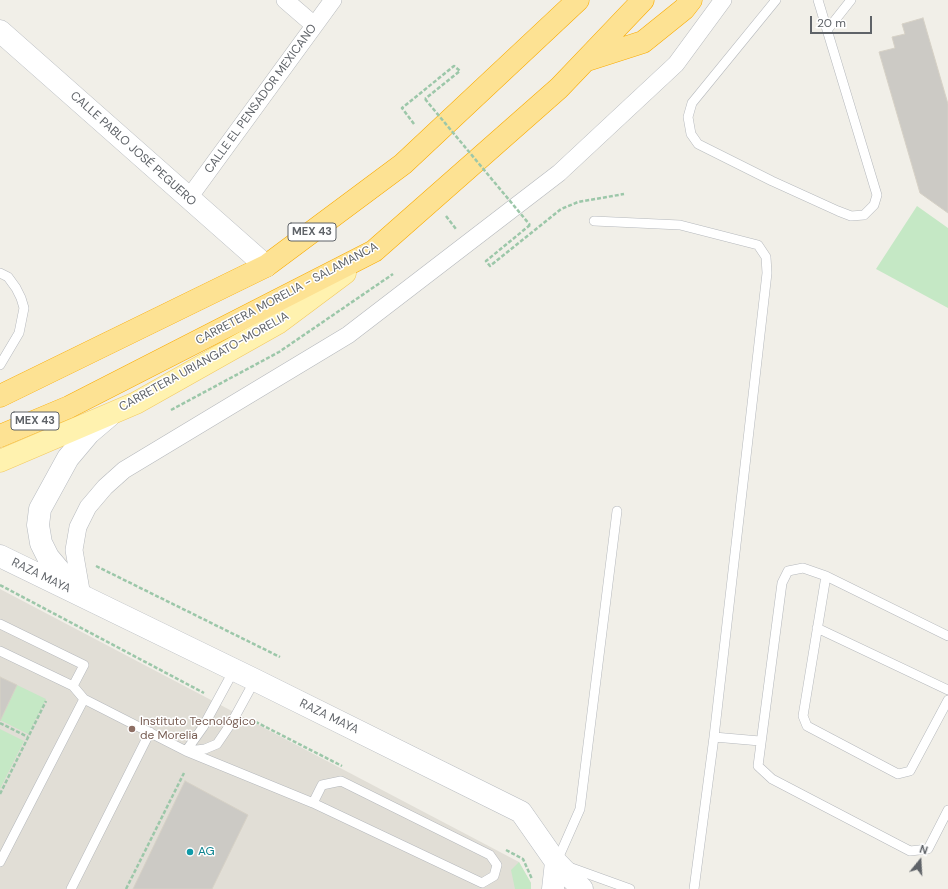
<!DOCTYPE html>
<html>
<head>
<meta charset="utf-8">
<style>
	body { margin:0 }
	#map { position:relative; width:948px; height:889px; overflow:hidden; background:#f1efe8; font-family:"DM Sans",sans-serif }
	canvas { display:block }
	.north { position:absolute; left:900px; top:841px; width:40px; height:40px; -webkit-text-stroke:3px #fff; paint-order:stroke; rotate:18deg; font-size:11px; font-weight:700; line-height:16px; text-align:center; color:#5f6368 }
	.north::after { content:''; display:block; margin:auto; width:14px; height:18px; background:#5f6368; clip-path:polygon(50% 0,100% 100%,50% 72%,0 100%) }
	.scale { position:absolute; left:810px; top:16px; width:62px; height:18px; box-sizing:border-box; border:2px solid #5f6368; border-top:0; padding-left:5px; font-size:12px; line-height:14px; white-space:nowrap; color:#5f6368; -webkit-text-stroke:3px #fff; paint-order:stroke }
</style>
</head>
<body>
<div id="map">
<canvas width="948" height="889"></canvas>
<div class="north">N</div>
<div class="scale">20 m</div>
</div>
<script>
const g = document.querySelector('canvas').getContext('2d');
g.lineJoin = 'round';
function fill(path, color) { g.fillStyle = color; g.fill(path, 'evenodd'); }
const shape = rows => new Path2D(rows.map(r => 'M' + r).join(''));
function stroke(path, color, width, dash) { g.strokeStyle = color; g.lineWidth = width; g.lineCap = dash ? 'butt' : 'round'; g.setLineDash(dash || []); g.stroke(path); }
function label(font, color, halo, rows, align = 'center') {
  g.font = font + ' "DM Sans",sans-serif'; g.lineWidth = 3; g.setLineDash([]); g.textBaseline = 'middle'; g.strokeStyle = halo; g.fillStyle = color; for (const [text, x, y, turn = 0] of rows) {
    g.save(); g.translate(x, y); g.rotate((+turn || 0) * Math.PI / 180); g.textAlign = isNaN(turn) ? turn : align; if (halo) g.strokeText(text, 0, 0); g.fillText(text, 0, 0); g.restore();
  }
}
fill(shape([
	[0,589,519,862,531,883,531,889,0,889]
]), '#e1ded6');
fill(shape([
	[917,206,948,228,948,308,876,269],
	[17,685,46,699,28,734,0,720],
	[0,729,24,741,0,789],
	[519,862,531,883,531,889,515,889,511,870]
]), '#c5e8c5');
const building = shape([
	[923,18,948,104,948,213,920,193,879,52,895,48,892,37,905,34,902,24,923,18],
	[0,677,17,685,0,721,0,677],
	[185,781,248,815,212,889,133,889,185,781]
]);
fill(building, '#cccac5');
stroke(building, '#d6d1c6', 1);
const lane = shape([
	[776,0,692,103,688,117,691,134,698,144,772,181,838,211,851,216,864,215,874,205,877,195,818,0],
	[828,29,851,0],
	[594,221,680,225,758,245,766,257,767,273,714,737,694,889],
	[0,273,8,277,16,288,21,298,24,308,19,333,0,365],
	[826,576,803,716,807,726,898,774,910,771,948,700],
	[0,624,84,665,73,686],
	[817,628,948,690],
	[948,636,826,576,803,568,788,571,782,583,758,766,772,779,910,851,928,849,948,810],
	[0,651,73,686,84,699,186,751,313,803,482,883,494,876,497,865,490,855,341,781,322,785,313,803],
	[714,737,760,741],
	[186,751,203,727,234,670],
	[188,751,205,749,217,744,232,722,255,680],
	[557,861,580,809,617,511],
	[0,862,84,699],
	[569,867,630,889],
	[71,889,150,732]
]);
const street = shape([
	[285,0,314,25],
	[188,199,333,0],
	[82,596,74,550,78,527,88,507,105,487,124,470,348,335,559,173,676,64,723,0]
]);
const secondary = shape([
	[0,31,266,266],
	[0,556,255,680,521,812,556,862,582,889],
	[74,588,48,557,41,543,38,525,40,509,68,458,89,433,109,416],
	[553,889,556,862]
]);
const primary = shape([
	[0,461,136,403,278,323,345,273]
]);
const highway = shape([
	[587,60,643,42,684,9,691,0],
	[0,396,266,266,403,164,578,0],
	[0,436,69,407,374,251,559,88,643,0]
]);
stroke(lane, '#b5b8bc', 10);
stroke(street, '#b5b8bc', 18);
stroke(secondary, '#b6babf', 23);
stroke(primary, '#f2c960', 23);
stroke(highway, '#f9ab00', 23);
stroke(shape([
	[414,124,402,108,454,66,460,71,425,99],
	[446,216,456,229],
	[530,225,486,261,490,266,561,209,578,202,624,194],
	[171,410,279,352,393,274],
	[96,566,280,657],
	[0,585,204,693],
	[250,719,342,766],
	[0,723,28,737],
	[0,794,46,701],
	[506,850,523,859,532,879],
	[126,889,184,773]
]), '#9cc7a9', 2.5, [4, 2]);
stroke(lane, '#fff', 9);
stroke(street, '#fff', 17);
stroke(secondary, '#fff', 22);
stroke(primary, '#fff2af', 22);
stroke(highway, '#fde293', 22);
stroke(shape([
	[425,99,530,225]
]), '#9cc7a9', 2.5, [4, 2]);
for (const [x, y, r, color] of [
	[132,729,4,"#8d6e63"],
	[190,852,4,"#0f9aa8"]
]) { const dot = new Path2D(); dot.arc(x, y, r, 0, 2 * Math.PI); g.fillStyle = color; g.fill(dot); stroke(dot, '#fff', 1.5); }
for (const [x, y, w] of [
	[312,232,48],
	[35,421,48]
]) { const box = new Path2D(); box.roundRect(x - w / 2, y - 9, w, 18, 3); g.fillStyle = '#fff'; g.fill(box); stroke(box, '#5f6368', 1); }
label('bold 11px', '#5f6368', null, [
	["MEX 43",312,232],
	["MEX 43",35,421]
]);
label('12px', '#5f6368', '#fff', [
	["CALLE EL PENSADOR MEXICANO",261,99,-54],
	["CALLE PABLO JOSÉ PEGUERO",133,149,42],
	["CARRETERA MORELIA - SALAMANCA",287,294,-28],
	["CARRETERA URIANGATO-MORELIA",204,362,-29],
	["RAZA MAYA",41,576,26],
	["RAZA MAYA",329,717,26]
]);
label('12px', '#785e54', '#fff', [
	["Instituto Tecnológico",140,722],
	["de Morelia",140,736]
], 'left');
label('12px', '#0d838f', '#fff', [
	["AG",198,852]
], 'left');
</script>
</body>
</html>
